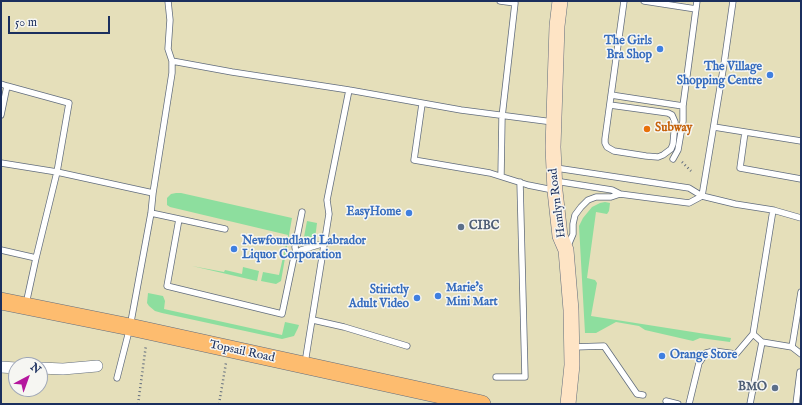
<!DOCTYPE html>
<html>
<head>
<meta charset="utf-8">
<style>
	body { margin:0 }
	#map { position:relative; width:802px; height:405px; overflow:hidden; background:#e5dfba; font-family:"IM FELL English",serif }
	canvas { display:block }
	.frame { position:absolute; inset:0; border:2px solid #1b2f5e; pointer-events:none }
	.north { position:absolute; left:8px; top:357px; width:40px; height:40px; box-sizing:border-box; background:#f6f6f2; border:1px solid #9ea6b7; border-radius:50%; rotate:41deg; font-size:11px; font-weight:700; line-height:16px; text-align:center; color:#1b2f5e }
	.north::after { content:''; display:block; margin:auto; width:14px; height:18px; background:#b5179e; clip-path:polygon(50% 0,100% 100%,50% 72%,0 100%) }
	.scale { position:absolute; left:8px; top:16px; width:102px; height:18px; box-sizing:border-box; border:2px solid #1b2f5e; border-top:0; padding-left:5px; font-size:12px; line-height:14px; white-space:nowrap; color:#1b2f5e; -webkit-text-stroke:3px #f6f6f2; paint-order:stroke }
</style>
</head>
<body>
<div id="map">
<canvas width="802" height="405"></canvas>
<div class="frame"></div>
<div class="north">N</div>
<div class="scale">50 m</div>
</div>
<script>
const g = document.querySelector('canvas').getContext('2d');
g.lineJoin = 'round';
function fill(path, color) { g.fillStyle = color; g.fill(path, 'evenodd'); }
const shape = rows => new Path2D(rows.map(r => 'M' + r).join(''));
function stroke(path, color, width, dash) { g.strokeStyle = color; g.lineWidth = width; g.lineCap = dash ? 'butt' : 'round'; g.setLineDash(dash || []); g.stroke(path); }
function label(font, color, halo, rows, align = 'center') {
  g.font = font + ' "IM FELL English",serif'; g.lineWidth = 3; g.setLineDash([]); g.textBaseline = 'middle'; g.strokeStyle = halo; g.fillStyle = color; for (const [text, x, y, turn = 0] of rows) {
    g.save(); g.translate(x, y); g.rotate((+turn || 0) * Math.PI / 180); g.textAlign = isNaN(turn) ? turn : align; if (halo) g.strokeText(text, 0, 0); g.fillText(text, 0, 0); g.restore();
  }
}
fill(shape([
	[176,193,181,193,292,218,281,281,276,284,261,281,263,272,279,275,288,235,170,207,167,205,167,198,171,194],
	[605,202,610,203,609,211,607,214,596,212,587,278,595,280,597,283,591,316,731,338,730,342,700,338,693,341,645,330,639,326,616,322,596,333,585,333,579,226,583,218,592,207,600,203],
	[307,221,317,223,315,239,304,237],
	[192,266,224,272,225,270,242,274,243,267,259,271,257,281],
	[148,293,163,296,165,301,164,309,282,335,285,322,299,325,298,328,294,336,282,339,162,313,155,311,149,306,147,303]
]), '#8dde9e');
const lane = shape([
	[500,1,515,3,502,117,501,176],
	[644,1,696,9],
	[172,61,232,72,349,90,461,110,553,122],
	[1,84,7,86,1,115],
	[7,86,69,103,57,172,36,258],
	[611,95,683,106],
	[422,104,414,160,490,173,528,185,553,190],
	[610,105,668,113,672,115,675,122,673,144,671,149,663,155,658,157,646,156,614,151,607,147,605,143,605,139,624,1],
	[714,127,801,141],
	[745,132,740,168,801,179],
	[673,159,678,150,683,121,683,106,697,1],
	[1,163,57,172,153,193],
	[556,168,689,188,702,196,735,204,773,210,801,218],
	[555,181,612,190,620,194,689,203,702,196],
	[702,196,724,64,733,1],
	[773,210,753,334,762,342,792,347,801,292],
	[151,213,179,219,167,286,282,314,294,257,296,253,301,250,325,243],
	[179,219,225,229],
	[567,248,573,234,573,224,575,215,581,207,588,200,596,197,611,197,620,194],
	[1,250,36,258,26,304],
	[296,253,295,247,302,212],
	[313,320,344,327,407,346],
	[573,347,604,346,637,394,643,395],
	[792,347,801,354],
	[305,363,329,214,327,200,349,90],
	[496,377,525,377,520,182],
	[117,378,130,327,151,213,153,193,172,73,172,61,168,49,170,20,168,1],
	[666,401,678,404],
	[689,404,699,363,706,353,714,351,736,354,753,334],
	[750,404,762,342],
	[796,404,800,372]
]);
const street = shape([
	[1,367,16,368],
	[40,368,63,369,97,366]
]);
const secondary = shape([
	[560,1,557,26,553,147,555,191,560,236,566,250,571,310,572,365,568,404]
]);
const primary = shape([
	[1,301,130,327,482,404]
]);
stroke(lane, '#626d7e', 7);
stroke(street, '#626d7e', 12);
stroke(secondary, '#626d7e', 16);
stroke(primary, '#626d7e', 18);
stroke(shape([
	[682,162,691,171],
	[138,404,146,345],
	[219,404,226,363]
]), '#626d7e', 2.5, [1, 3]);
stroke(lane, '#fff', 5.5);
stroke(street, '#fff', 11);
stroke(secondary, '#fee4c5', 15);
stroke(primary, '#fdbc6f', 17);
for (const [x, y, r, color] of [
	[660,49,4,"#3f7fe0"],
	[770,75,4,"#3f7fe0"],
	[647,129,4,"#e8710a"],
	[409,213,4,"#3f7fe0"],
	[461,227,4,"#5c6f8a"],
	[234,249,4,"#3f7fe0"],
	[438,296,4,"#3f7fe0"],
	[417,298,4,"#3f7fe0"],
	[662,356,4,"#3f7fe0"],
	[775,388,4,"#5c6f8a"]
]) { const dot = new Path2D(); dot.arc(x, y, r, 0, 2 * Math.PI); g.fillStyle = color; g.fill(dot); stroke(dot, '#f6f6f2', 1.5); }
label('bold 12px', '#366cbe', '#f6f6f2', [
	["The Girls",652,42],
	["Bra Shop",652,56],
	["The Village",762,68],
	["Shopping Centre",762,82],
	["EasyHome",401,213],
	["Newfoundland Labrador",242,242,"left"],
	["Liquor Corporation",242,256,"left"],
	["Marie's",446,289,"left"],
	["Mini Mart",446,303,"left"],
	["Stirictly",409,291],
	["Adult Video",409,305],
	["Orange Store",670,356,"left"]
], 'right');
label('bold 12px', '#c56008', '#f6f6f2', [
	["Subway",655,129]
], 'left');
label('12px', '#1b2f5e', '#f6f6f2', [
	["Hamlyn Road",558,203,-97],
	["Topsail Road",242,352,12]
]);
label('bold 12px', '#4e5e75', '#f6f6f2', [
	["CIBC",469,227],
	["BMO",767,388,"right"]
], 'left');
</script>
</body>
</html>
